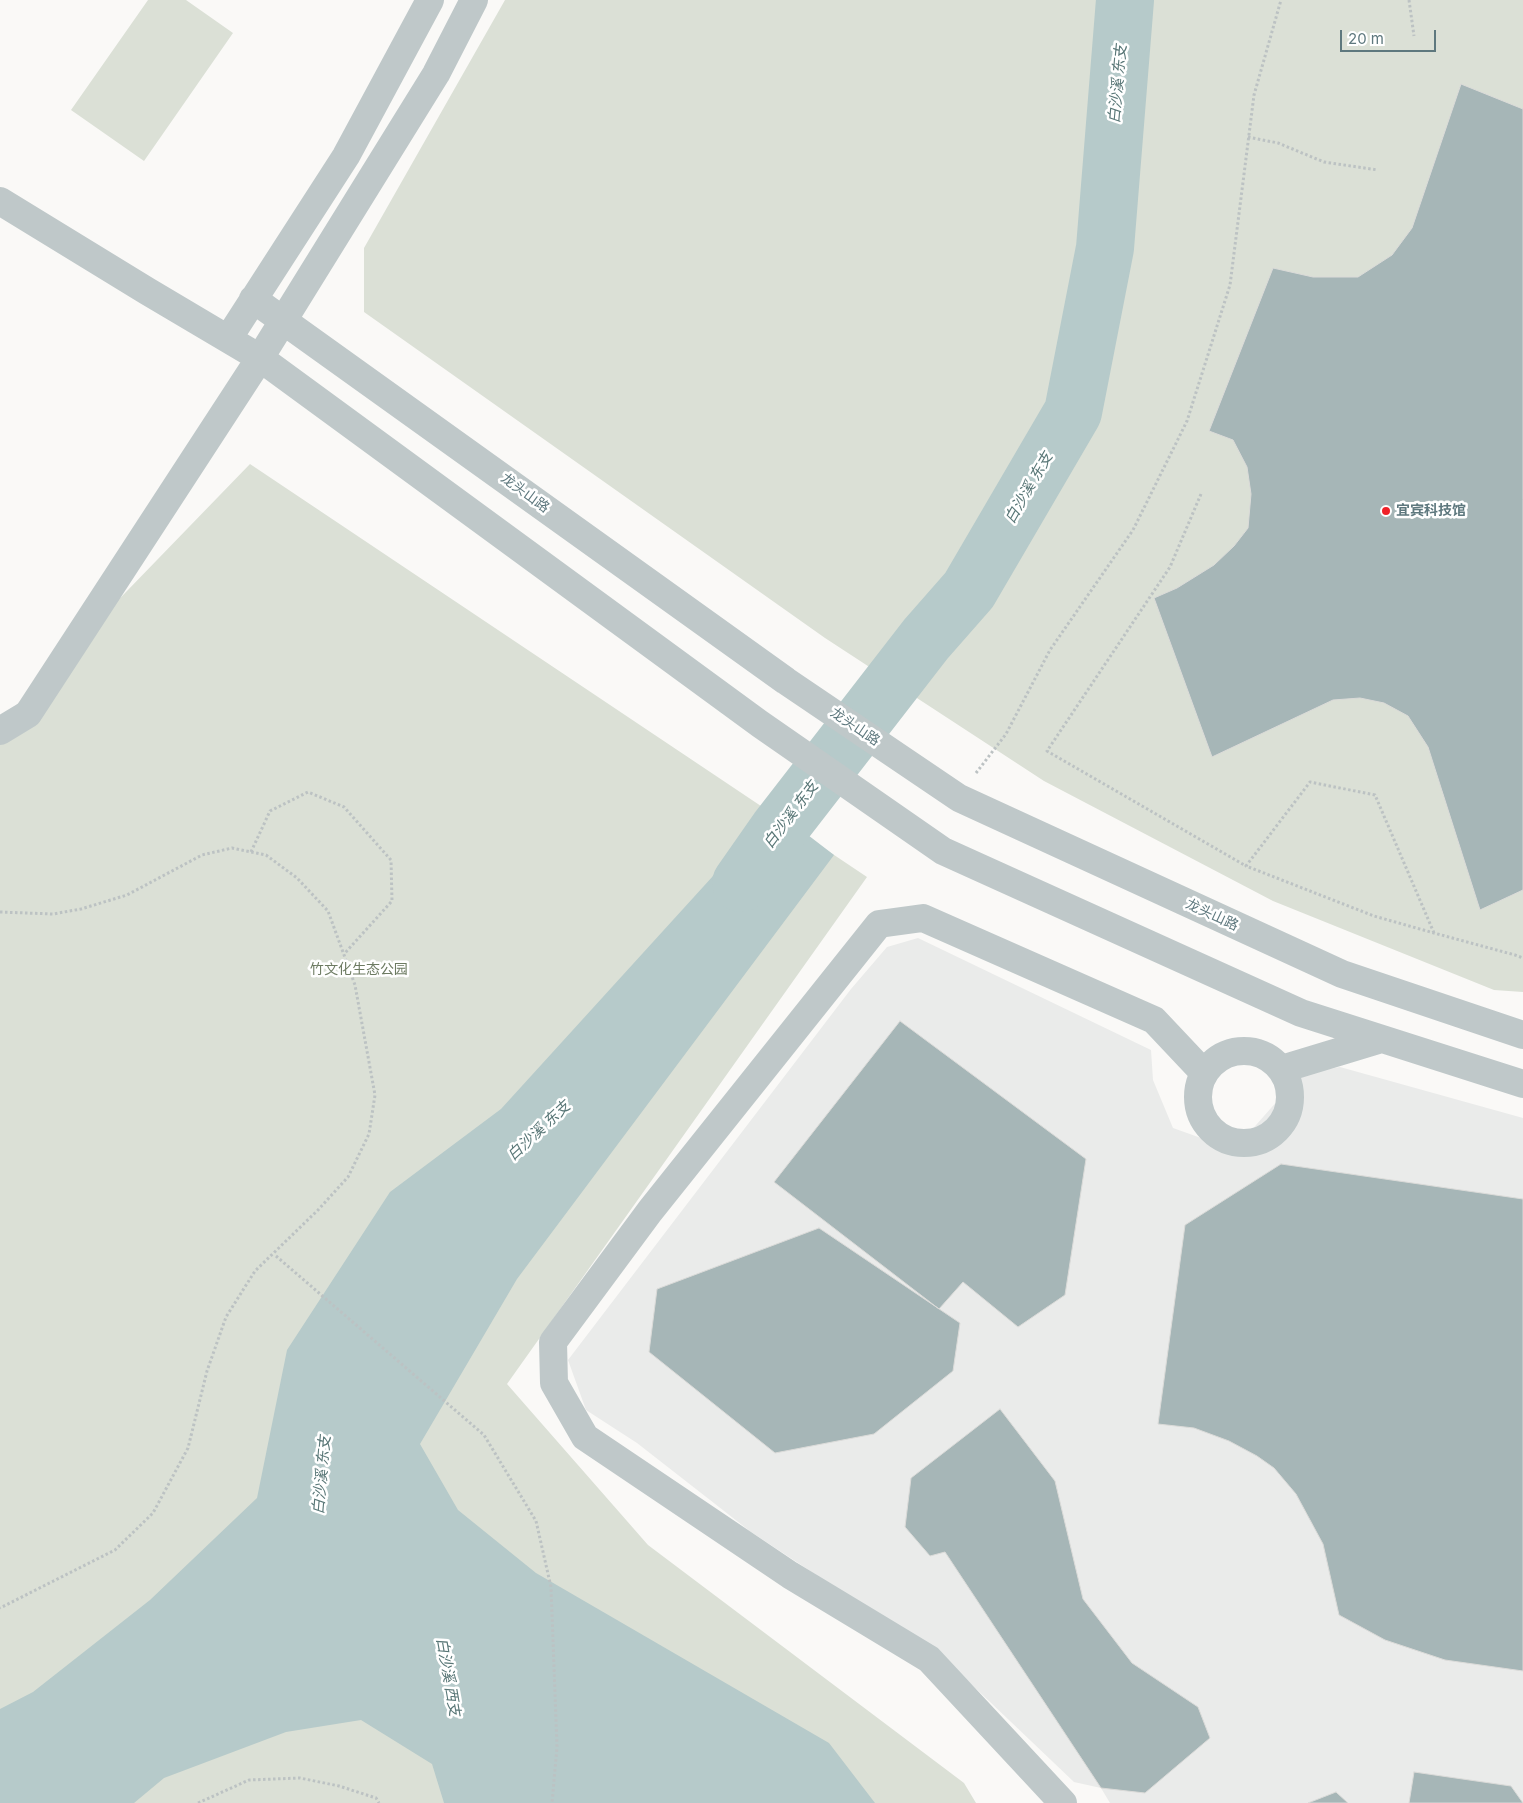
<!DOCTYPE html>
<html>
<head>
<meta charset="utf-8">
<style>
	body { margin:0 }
	#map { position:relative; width:1523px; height:1803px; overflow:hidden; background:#faf9f7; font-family:Inter,sans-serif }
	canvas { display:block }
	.scale { position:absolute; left:1340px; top:30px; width:96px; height:22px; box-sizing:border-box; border:2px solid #5e787e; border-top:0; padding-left:6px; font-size:15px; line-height:18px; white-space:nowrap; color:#5e787e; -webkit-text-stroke:4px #fff; paint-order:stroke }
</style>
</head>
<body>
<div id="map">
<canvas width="1523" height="1803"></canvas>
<div class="scale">20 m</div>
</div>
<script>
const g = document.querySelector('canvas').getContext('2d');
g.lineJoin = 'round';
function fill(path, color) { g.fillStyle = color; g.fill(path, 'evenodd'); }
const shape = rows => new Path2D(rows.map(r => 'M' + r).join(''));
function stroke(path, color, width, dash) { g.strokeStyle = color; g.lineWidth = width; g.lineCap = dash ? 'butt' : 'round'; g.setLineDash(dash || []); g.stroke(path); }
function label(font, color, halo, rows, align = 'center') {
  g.font = font + ' Inter,"Noto Sans SC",sans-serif'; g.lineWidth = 5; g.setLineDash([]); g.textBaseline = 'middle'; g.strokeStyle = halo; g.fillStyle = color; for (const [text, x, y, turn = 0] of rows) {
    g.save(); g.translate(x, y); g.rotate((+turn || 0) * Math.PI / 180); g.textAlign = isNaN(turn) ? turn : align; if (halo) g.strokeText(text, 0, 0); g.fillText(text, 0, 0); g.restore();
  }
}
fill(shape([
	[918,938,1151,1050,1153,1080,1173,1128,1229,1148,1249,1133,1301,1074,1340,1067,1523,1118,1523,1803,1110,1803,1101,1788,1074,1782,947,1661,751,1532,637,1443,586,1410,568,1360,851,989,887,947]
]), '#eaebea');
fill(shape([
	[148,0,186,0,233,33,144,161,71,110],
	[505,0,1523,0,1523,992,1494,990,1273,901,1044,781,825,638,364,312,364,248],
	[250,464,867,877,507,1384,648,1545,964,1783,976,1803,0,1803,0,722]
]), '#dbe0d6');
fill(shape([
	[774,809,834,855,517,1279,420,1444,458,1510,536,1573,829,1743,875,1803,444,1803,432,1764,361,1720,286,1732,164,1778,134,1803,0,1803,0,1709,33,1692,150,1600,257,1498,287,1350,390,1192,501,1109]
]), '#b6caca');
stroke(shape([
	[741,883,778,830,926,639,969,590,1073,412,1105,248,1125,0]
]), '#b6caca', 58);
const building = shape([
	[1461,84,1523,109,1523,890,1480,910,1428,747,1408,716,1384,703,1360,698,1333,700,1212,757,1154,598,1177,588,1214,565,1234,546,1248,528,1251,494,1247,467,1233,440,1209,431,1273,268,1313,277,1358,277,1392,255,1412,228,1461,84],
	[900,1021,1086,1159,1065,1295,1018,1327,963,1282,939,1309,774,1182,900,1021],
	[1281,1164,1523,1199,1523,1671,1445,1660,1385,1640,1339,1615,1323,1544,1296,1494,1274,1468,1257,1456,1229,1441,1194,1428,1158,1424,1185,1225,1281,1164],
	[819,1228,960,1323,953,1371,874,1434,775,1453,649,1352,657,1289,819,1228],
	[1000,1409,1055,1481,1083,1599,1132,1663,1198,1707,1210,1738,1145,1793,1101,1788,945,1552,930,1556,905,1527,911,1478,1000,1409],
	[1414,1772,1511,1786,1523,1803,1409,1803,1414,1772],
	[1336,1792,1348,1803,1308,1803,1336,1792]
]);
fill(building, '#a6b6b7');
stroke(building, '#dbdbd9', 1);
stroke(shape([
	[1409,0,1414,36],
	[1248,137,1278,143,1324,162,1378,170],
	[1201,494,1170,567,1047,751,1246,866],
	[976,773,1006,734,1050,650,1133,530,1187,421,1230,285,1254,95,1281,0],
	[251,852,270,811,308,792,344,807,391,860,392,901,345,953],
	[0,912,53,914,81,909,127,895,202,855,232,848,266,855,297,878,328,911,355,985,375,1095,369,1134,348,1177,318,1210,255,1271,226,1317,207,1371,188,1448,153,1513,115,1550,0,1608],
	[1434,933,1375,795,1310,782,1246,866,1374,916,1434,933,1515,955,1523,958],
	[276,1256,484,1435,536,1521,551,1587,557,1747,552,1803],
	[198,1803,249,1780,300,1778,339,1786,376,1798,379,1803]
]), '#bcc2c3', 3, [2.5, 2.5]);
stroke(shape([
	[0,201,147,291,260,358,760,724,943,851,1301,1013,1523,1084],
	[253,299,786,681,959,798,1342,974,1523,1035],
	[228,339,346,156,430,0],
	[0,731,28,714,260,358,436,74,474,0],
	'1198 1097a46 46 0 1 1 92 0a46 46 0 1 1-92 0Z',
	[1282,1069,1381,1039],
	[1063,1803,929,1659,790,1575,585,1437,554,1383,553,1342,650,1211,879,924,923,918,1154,1020,1204,1073]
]), '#bfc8c9', 28);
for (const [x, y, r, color] of [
	[1386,511,5,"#f02128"]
]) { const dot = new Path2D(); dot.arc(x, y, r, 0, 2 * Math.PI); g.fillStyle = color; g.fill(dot); stroke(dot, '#fff', 2); }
label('14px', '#5e787e', '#fff', [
	["龙头山路",525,493,36],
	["龙头山路",855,727,34],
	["龙头山路",1212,915,25]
]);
label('bold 14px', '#5e787e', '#fff', [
	["宜宾科技馆",1396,511]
], 'left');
label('14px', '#6d7b62', '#fff', [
	["竹文化生态公园",359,970]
]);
label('italic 15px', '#587676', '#fff', [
	["白沙溪 东支",1118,84,-85],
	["白沙溪 东支",1029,488,-60],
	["白沙溪 东支",791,815,-53],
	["白沙溪 东支",539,1131,-43],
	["白沙溪 东支",322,1475,-85],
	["白沙溪 西支",448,1677,80]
]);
</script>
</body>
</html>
